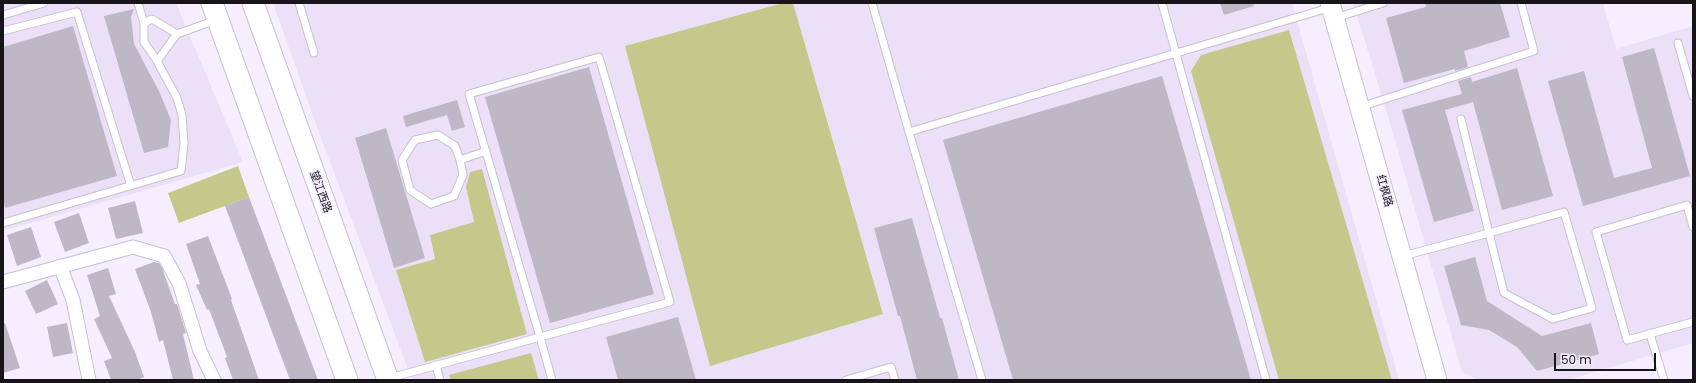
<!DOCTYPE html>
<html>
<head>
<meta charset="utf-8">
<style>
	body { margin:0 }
	#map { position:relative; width:1696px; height:383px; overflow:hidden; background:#f6eefe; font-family:Poppins,sans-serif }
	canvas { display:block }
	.frame { position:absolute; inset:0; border:4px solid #18151a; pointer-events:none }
	.scale { position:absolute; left:1554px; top:353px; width:102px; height:18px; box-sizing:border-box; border:2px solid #18151a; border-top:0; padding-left:5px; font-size:12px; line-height:14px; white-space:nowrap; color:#18151a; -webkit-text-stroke:3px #f6eefe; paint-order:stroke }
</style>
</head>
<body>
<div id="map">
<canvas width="1696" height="383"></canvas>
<div class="frame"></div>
<div class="scale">50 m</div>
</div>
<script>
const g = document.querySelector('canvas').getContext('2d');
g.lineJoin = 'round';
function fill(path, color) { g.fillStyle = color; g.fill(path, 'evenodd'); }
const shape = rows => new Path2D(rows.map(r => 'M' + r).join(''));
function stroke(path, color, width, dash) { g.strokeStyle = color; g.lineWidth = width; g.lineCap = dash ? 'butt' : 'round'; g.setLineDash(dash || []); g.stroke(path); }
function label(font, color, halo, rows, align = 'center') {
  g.font = font + ' Poppins,"Noto Sans SC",sans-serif'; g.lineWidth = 3; g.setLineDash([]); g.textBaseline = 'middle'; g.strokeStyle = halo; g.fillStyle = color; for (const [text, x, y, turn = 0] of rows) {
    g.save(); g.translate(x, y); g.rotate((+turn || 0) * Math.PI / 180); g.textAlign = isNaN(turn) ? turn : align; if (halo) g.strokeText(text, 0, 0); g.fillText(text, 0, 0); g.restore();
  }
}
fill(shape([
	[3,3,176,3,243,162,3,231],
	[273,3,783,3,625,46,883,313,793,3,1292,3,1399,380,412,380,318,130],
	[1353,3,1603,3,1616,49,1693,26,1693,343,1568,380,1478,380,1462,372,1385,106]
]), '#ebe0f7');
fill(shape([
	[783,3,793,3,883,314,710,366,625,46],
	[1289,30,1392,380,1279,380,1191,71,1201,55],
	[238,166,249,197,179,223,168,193],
	[482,169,527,334,425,362,396,270,435,259,430,235,474,222,466,187,470,172],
	[531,353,539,380,451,380,449,375]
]), '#c4c98b');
fill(shape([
	[1220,3,1253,3,1254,6,1224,15],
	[1425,3,1500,3,1510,37,1464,51,1468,67,1455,71,1455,69,1444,72,1404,83,1386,18,1426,7],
	[134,9,131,17,134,44,159,91,171,120,168,147,144,153,104,16],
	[73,26,117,176,5,208,3,200,3,47],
	[1654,48,1690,176,1583,206,1548,81,1584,71,1614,178,1652,168,1622,57],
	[589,67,654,294,550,323,485,97],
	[1517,68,1553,196,1502,210,1473,102,1445,110,1474,211,1434,222,1402,110,1462,94,1458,81,1471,77,1472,82],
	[1162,76,1251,380,1013,380,943,140],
	[457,100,465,127,452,131,447,115,406,127,403,116],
	[386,128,425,258,394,268,355,138],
	[249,197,318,380,290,380,225,206],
	[135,201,143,233,116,239,108,208],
	[79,213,89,243,65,252,54,222],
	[912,218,940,318,942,318,959,380,917,380,900,316,898,316,874,228],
	[31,227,41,257,17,266,7,235],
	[208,236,232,299,231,300,259,380,233,380,225,358,227,357,209,309,207,310,196,285,200,284,186,244],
	[1475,257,1487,301,1542,336,1591,323,1599,354,1537,371,1517,347,1489,330,1461,325,1444,266],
	[154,262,159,263,162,268,175,304,177,304,186,333,183,334,194,380,173,380,163,340,159,342,151,312,135,269],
	[108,268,116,294,109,296,135,352,144,377,137,380,111,380,104,361,112,358,94,319,100,316,87,275],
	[47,280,58,304,36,314,25,291],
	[678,317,696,380,618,380,606,337],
	[5,323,20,368,3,373,3,324],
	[67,323,73,353,53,357,47,327]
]), '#beb7c5');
const lane = shape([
	[138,3,144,23],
	[299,3,314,53],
	[872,3,909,132],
	[1162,3,1266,380],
	[3,15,44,3],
	[1335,18,1383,3],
	[3,31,77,12,131,186],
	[177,34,157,61,144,42,144,23,152,19,177,34,216,20],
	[1678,43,1693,96],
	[599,57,670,302,540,337,469,94,599,57],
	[1360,107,1534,51,1521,3],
	[460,160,463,175,454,196,431,204,410,190,402,160,415,140,438,135,455,146,460,160,486,151],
	[3,223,181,171,184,143,182,115,177,98,157,61],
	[1693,227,1687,205,1596,232,1627,340,1693,322],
	[1403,256,1489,233,1564,212,1592,308,1553,319,1504,293,1489,233,1461,119],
	[1650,334,1664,380],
	[436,365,440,380],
	[390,378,540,337,552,380],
	[846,380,891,367,895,380],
	[982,380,909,132,1332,7]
]);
const street = shape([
	[60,266,73,300,89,380],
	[3,282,133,247,164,256,179,283,200,351,214,380]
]);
const secondary = shape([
	[1330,3,1437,380]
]);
const primary = shape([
	[212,3,347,380],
	[253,3,388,380]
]);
stroke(lane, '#c7c0cf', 9);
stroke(street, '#c7c0cf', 15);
stroke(secondary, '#c7c0cf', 21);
stroke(primary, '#c7c0cf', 23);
stroke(lane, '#fff', 7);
stroke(street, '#fff', 13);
stroke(secondary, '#fff', 19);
stroke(primary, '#fff', 21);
label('11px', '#18151a', '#f6eefe', [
	["红枫路",1384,191,74],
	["望江西路",320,192,70]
]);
</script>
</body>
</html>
